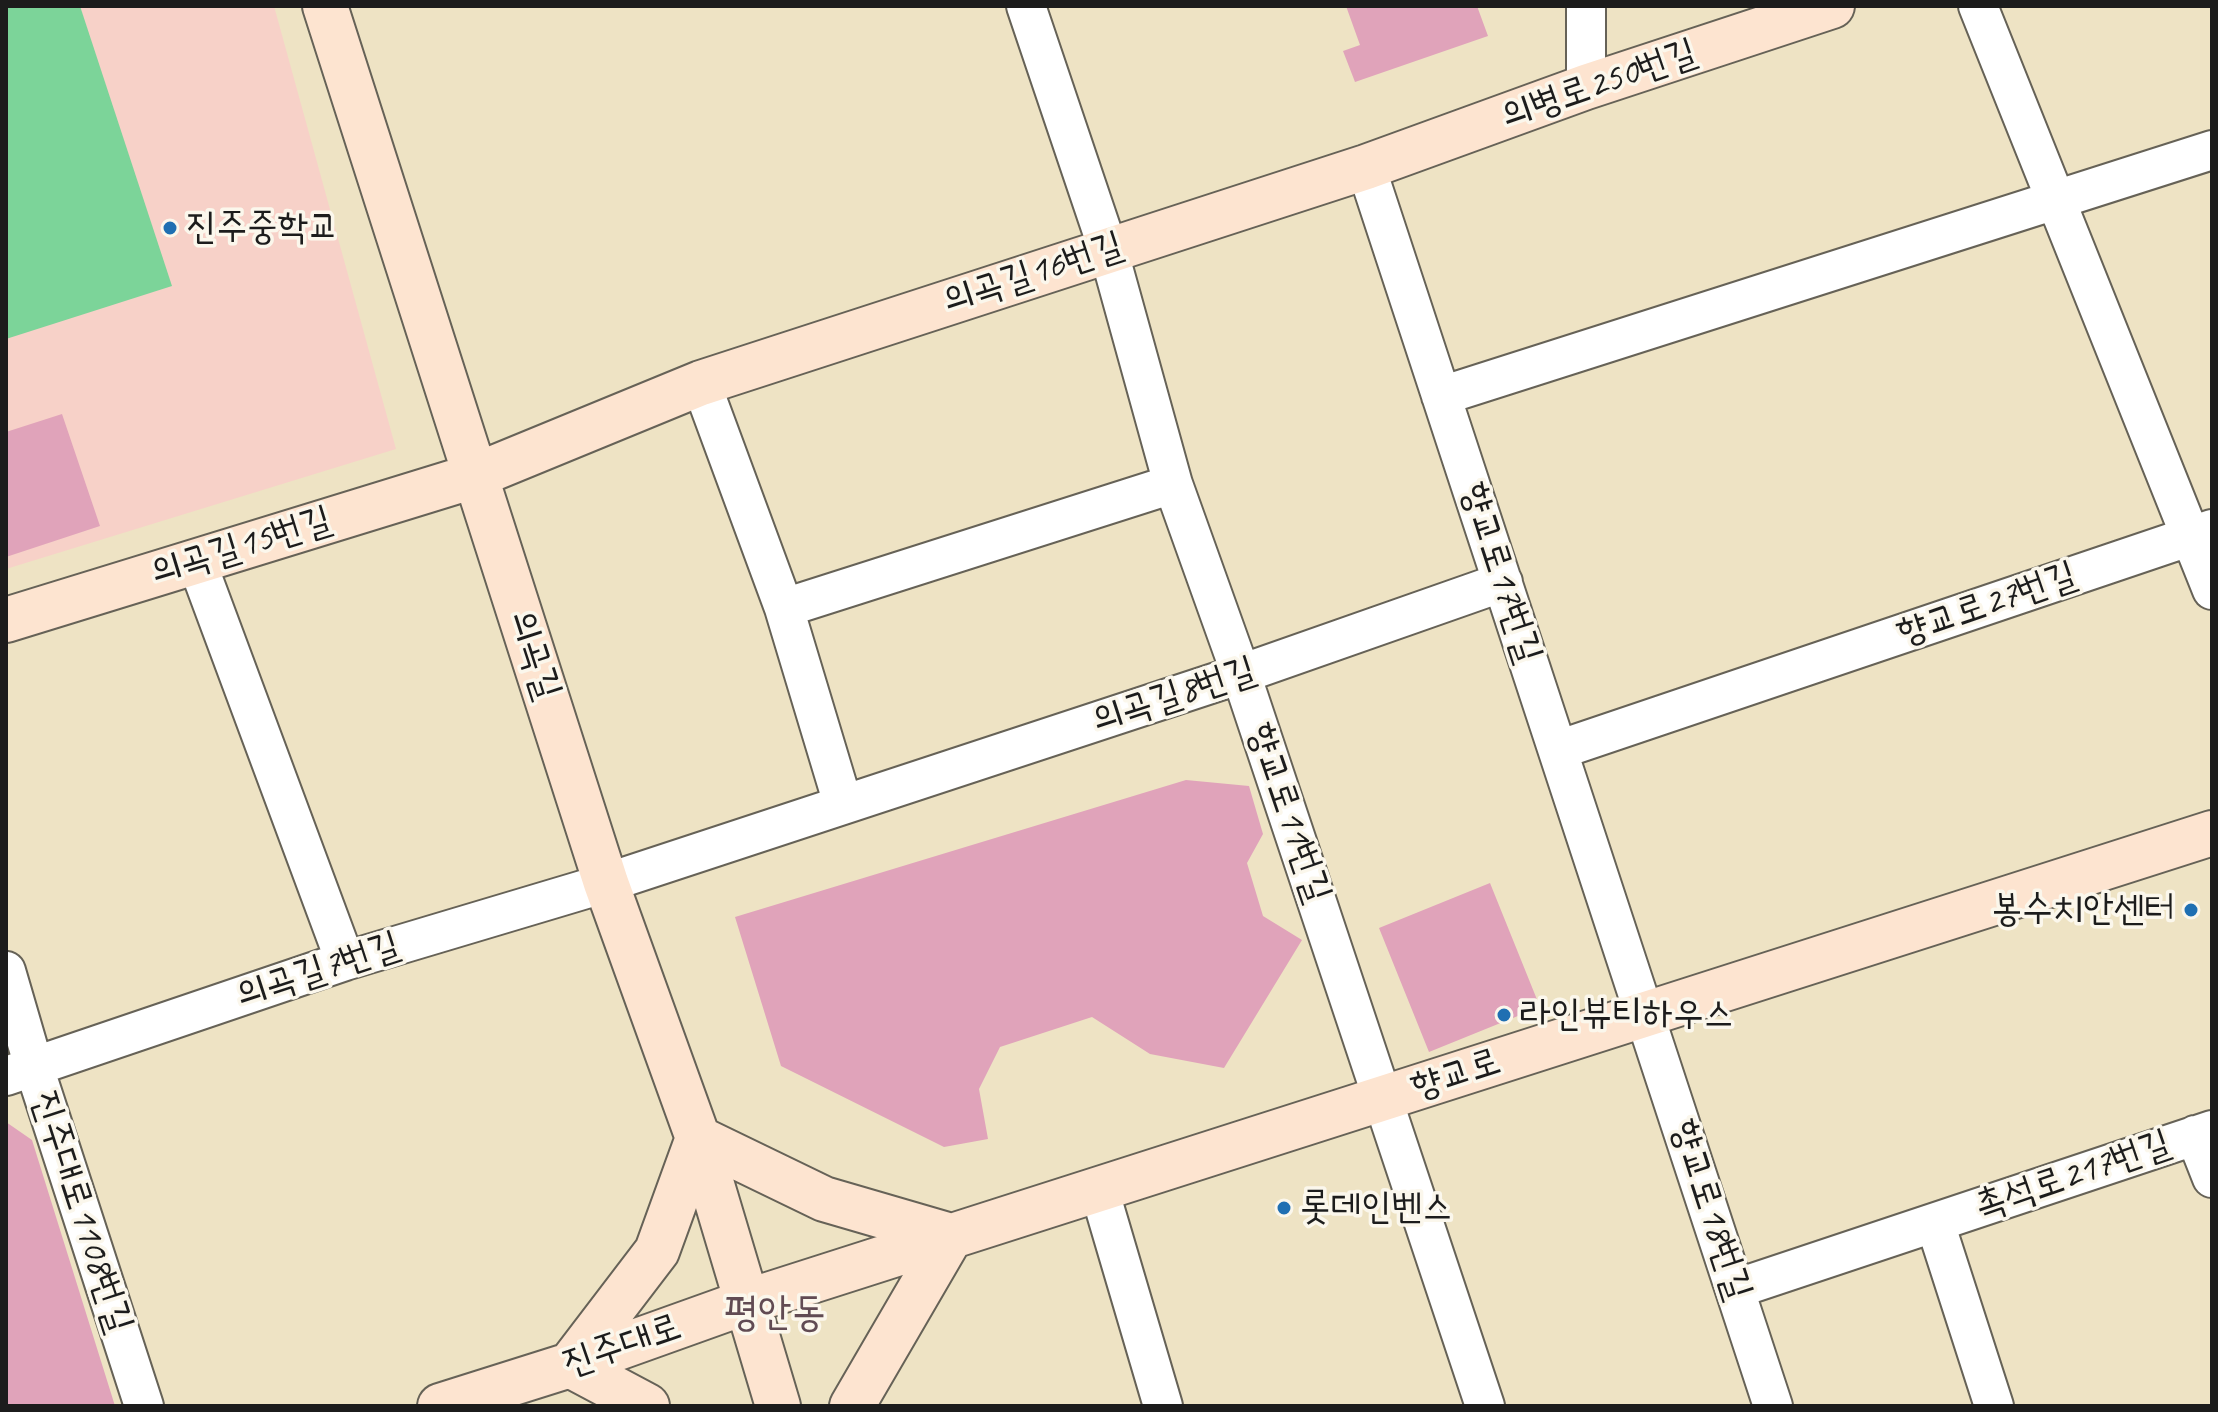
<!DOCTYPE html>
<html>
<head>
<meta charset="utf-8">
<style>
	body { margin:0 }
	#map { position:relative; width:2218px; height:1412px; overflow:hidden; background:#eee3c4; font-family:Caveat,sans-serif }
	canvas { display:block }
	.frame { position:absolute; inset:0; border:8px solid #1c1c1c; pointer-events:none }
</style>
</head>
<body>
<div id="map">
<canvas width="2218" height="1412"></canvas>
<div class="frame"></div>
</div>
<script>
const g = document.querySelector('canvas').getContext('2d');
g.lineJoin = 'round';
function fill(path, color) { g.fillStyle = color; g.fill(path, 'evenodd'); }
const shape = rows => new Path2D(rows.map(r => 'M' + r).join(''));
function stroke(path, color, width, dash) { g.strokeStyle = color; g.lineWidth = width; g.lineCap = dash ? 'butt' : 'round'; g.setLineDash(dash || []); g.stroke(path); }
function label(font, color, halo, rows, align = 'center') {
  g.font = font + ' Caveat,"Poor Story",sans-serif'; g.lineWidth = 7; g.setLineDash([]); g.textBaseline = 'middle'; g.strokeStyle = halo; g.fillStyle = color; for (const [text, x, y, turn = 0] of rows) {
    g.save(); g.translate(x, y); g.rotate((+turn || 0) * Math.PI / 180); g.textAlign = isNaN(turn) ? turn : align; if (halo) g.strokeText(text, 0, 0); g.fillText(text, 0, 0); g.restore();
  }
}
fill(shape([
	[6,6,274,6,396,449,6,569]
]), '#f7d1c8');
fill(shape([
	[6,6,80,6,172,286,6,339]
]), '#7cd499');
fill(shape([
	[1346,6,1477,6,1488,36,1355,82,1343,51,1360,45],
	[62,414,100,526,6,557,6,432],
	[1186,780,1249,786,1263,834,1247,863,1263,916,1302,940,1224,1068,1150,1054,1092,1017,1000,1047,979,1089,988,1139,944,1147,781,1066,735,917],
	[1490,883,1540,1007,1429,1052,1379,928],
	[6,1122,32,1140,115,1406,6,1406]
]), '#e0a3ba');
const street = shape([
	[1026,6,1108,249,1173,484,1241,674,1485,1406],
	[1586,6,1586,87],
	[1978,6,2212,590],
	[1366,167,1773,1406],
	[701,383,784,608,843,804],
	[1441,396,2212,150],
	[196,560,345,961],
	[784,608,1173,484],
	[1558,750,2212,529],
	[6,971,34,1067,144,1406],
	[6,1076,345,961,606,883,1241,674,1503,582],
	[2195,1135,2212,1178],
	[1099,1189,1163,1406],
	[1935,1223,1994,1406],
	[1735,1289,2212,1130]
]);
const secondary = shape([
	[325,6,606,883,698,1138,778,1406],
	[6,620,477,475,701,383,1366,167,1586,87,1832,6],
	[440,1406,570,1365,746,1302,2212,833],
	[647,1406,570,1365,657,1251,698,1138,824,1199,951,1236,852,1406]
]);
stroke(street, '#666257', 42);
stroke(secondary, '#666257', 48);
stroke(street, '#fff', 38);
stroke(secondary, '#fde4d0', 44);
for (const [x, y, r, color] of [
	[170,228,8,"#1f6fb2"],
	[2191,910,8,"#1f6fb2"],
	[1504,1015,8,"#1f6fb2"],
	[1284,1208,8,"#1f6fb2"]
]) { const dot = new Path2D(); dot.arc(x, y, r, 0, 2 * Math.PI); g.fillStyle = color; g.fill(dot); stroke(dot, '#fbf7ec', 3); }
label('38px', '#1c1c1c', '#fbf7ec', [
	["의병로250번길",1599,85,-19],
	["의곡길16번길",1033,274,-18],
	["의곡길15번길",241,547,-17],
	["향교로17번길",1500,573,72],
	["향교로27번길",1987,605,-19],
	["의곡길",534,655,72],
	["의곡길8번길",1174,696,-18],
	["향교로11번길",1288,813,71],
	["의곡길7번길",318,971,-18],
	["향교로",1456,1075,-18],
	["촉석로217번길",2073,1176,-19],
	["향교로18번길",1710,1210,72],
	["진주대로1108번길",81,1212,72],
	["진주대로",622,1346,-19]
]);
label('38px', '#1c1c1c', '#fbf7ec', [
	["진주중학교",186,228],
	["봉수치안센터",2175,910,"right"],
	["라인뷰티하우스",1520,1015],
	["롯데인벤스",1300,1208]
], 'left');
label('42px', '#614b53', '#fbf7ec', [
	["평안동",775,1314]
]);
</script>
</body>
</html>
